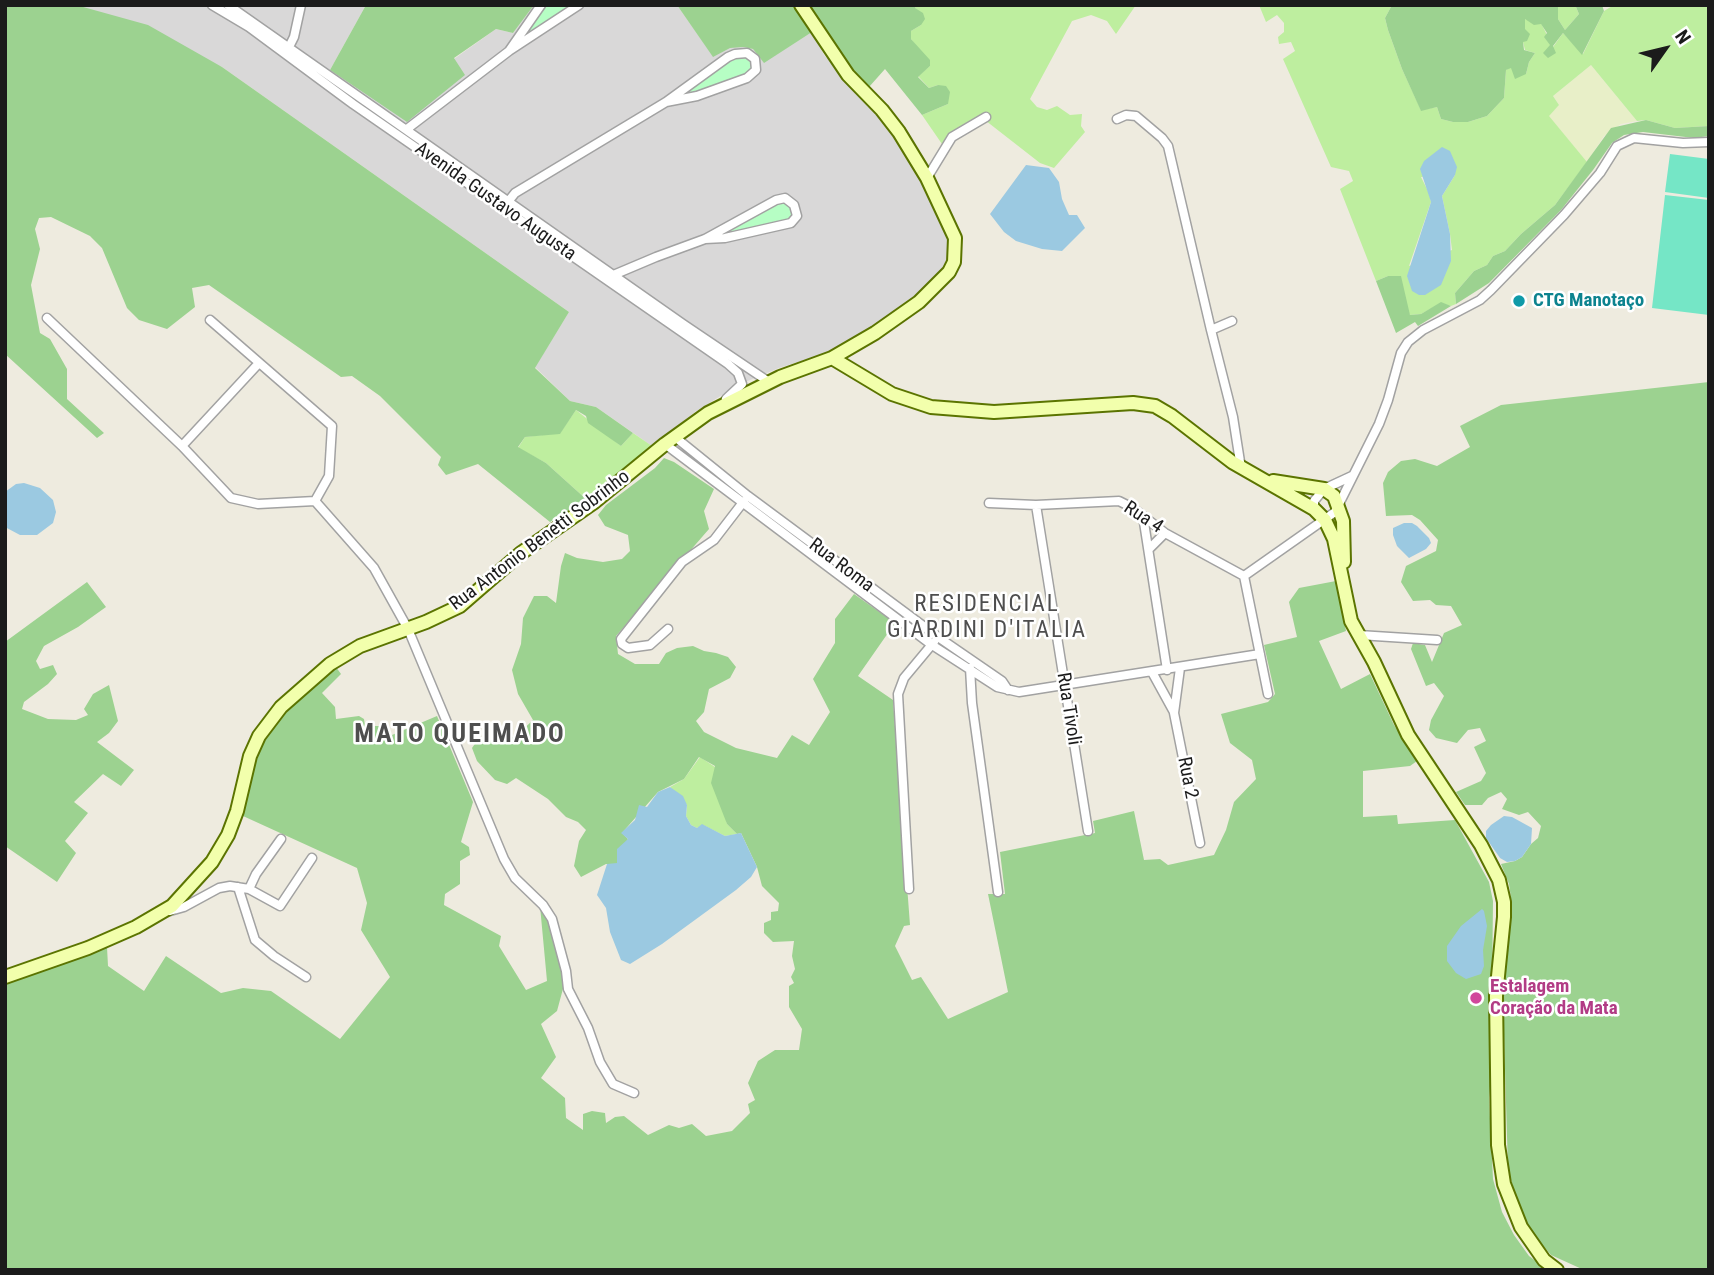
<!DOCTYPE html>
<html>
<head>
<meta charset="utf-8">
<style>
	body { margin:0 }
	#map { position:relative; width:1714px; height:1275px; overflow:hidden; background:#eeebdf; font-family:"Roboto Condensed",sans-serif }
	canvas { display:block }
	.frame { position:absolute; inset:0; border:7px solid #1b1b1b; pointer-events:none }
	.north { position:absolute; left:1630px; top:14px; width:70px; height:70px; -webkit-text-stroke:5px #fff; paint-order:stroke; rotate:56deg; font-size:19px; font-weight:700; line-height:28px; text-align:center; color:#1b1b1b }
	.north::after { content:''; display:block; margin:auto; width:24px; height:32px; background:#1b1b1b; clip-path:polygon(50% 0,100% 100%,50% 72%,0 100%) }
</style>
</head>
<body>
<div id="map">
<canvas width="1714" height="1275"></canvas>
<div class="frame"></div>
<div class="north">N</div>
</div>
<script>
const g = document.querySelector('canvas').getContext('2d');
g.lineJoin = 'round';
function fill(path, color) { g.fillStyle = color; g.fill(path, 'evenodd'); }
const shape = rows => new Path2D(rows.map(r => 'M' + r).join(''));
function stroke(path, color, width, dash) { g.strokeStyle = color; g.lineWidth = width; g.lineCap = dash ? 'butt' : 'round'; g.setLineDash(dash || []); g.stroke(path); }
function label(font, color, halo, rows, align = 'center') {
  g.font = font + ' "Roboto Condensed",sans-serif'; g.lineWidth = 5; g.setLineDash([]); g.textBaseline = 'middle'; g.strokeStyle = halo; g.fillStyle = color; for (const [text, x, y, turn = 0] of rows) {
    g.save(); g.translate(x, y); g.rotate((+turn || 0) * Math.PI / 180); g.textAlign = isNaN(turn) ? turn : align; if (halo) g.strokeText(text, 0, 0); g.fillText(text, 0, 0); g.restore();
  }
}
fill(shape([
	[76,5,366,5,330,70,454,59,496,29,513,33,534,5,677,5,713,56,730,47,743,47,753,49,764,62,812,32,824,55,886,123,900,143,943,224,950,251,943,269,931,282,904,305,859,335,833,351,779,368,738,385,695,412,652,446,596,407,570,401,535,367,569,312,222,67]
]), '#d9d8d8');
fill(shape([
	[1591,65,1637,121,1621,124,1604,136,1587,162,1548,116,1559,105,1553,96]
]), '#e8efc8');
fill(shape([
	[917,5,1136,5,1116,34,1107,21,1091,15,1072,21,1030,99,1037,107,1047,110,1057,106,1070,115,1082,114,1081,126,1085,132,1054,168,1040,163,981,117,961,126,942,144,922,115,948,104,938,85,929,88,918,76,930,66,911,39,911,31,921,25,915,8],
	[1259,5,1392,5,1385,18,1388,30,1402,69,1421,110,1437,107,1441,119,1453,122,1468,122,1487,116,1504,98,1506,70,1511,67,1526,74,1529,62,1535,53,1525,50,1523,42,1525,19,1541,23,1553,47,1563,33,1583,54,1604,11,1614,5,1709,5,1709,126,1675,128,1646,120,1637,121,1591,65,1553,96,1559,105,1549,116,1587,162,1555,205,1521,234,1505,251,1493,256,1487,265,1474,271,1455,293,1456,304,1451,306,1441,303,1421,314,1410,315,1388,276,1376,281,1340,189,1353,181,1349,171,1331,167,1283,59,1295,51,1291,42,1279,44,1278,37,1284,32,1284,23,1277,15,1266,22],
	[1455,175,1442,196,1450,234,1452,250,1409,266,1431,202,1429,193,1421,177],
	[1558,5,1575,5,1579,14,1565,30,1558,19],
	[576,410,621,446,633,433,652,446,586,499,546,463,518,448,525,437,560,433],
	[700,757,715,767,727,824,737,834,725,836,703,825,697,828,691,825,686,816,687,805,670,787,684,779]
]), '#beee9f');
fill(shape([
	[5,5,76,5,148,25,222,67,569,312,535,368,570,401,596,407,633,433,621,446,588,423,586,416,576,410,560,434,525,437,518,447,546,463,586,499,550,522,478,464,446,475,438,465,441,457,380,396,352,376,341,377,209,285,192,288,195,307,167,329,139,320,127,308,102,248,90,236,51,217,39,218,35,229,40,249,31,285,40,333,50,339,67,369,67,399,104,433,97,438,5,354],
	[366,5,534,5,513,33,496,29,454,58,465,75,407,122,330,70],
	[677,5,794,5,812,32,764,63,753,49,743,47,730,48,713,57],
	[808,5,917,5,915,8,923,13,925,19,921,25,911,31,911,39,930,60,930,66,918,77,929,88,938,85,946,86,950,92,948,104,922,115,885,69,869,87,846,63],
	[1392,5,1558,5,1558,19,1565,30,1579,14,1576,7,1602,5,1604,11,1582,55,1563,33,1553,46,1556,53,1548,58,1543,53,1550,45,1544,37,1547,33,1541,24,1534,25,1525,19,1525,29,1530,34,1527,41,1523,42,1524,50,1535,53,1529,62,1526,74,1515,79,1511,68,1506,70,1504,98,1487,116,1468,122,1453,122,1441,119,1437,107,1421,111,1402,69,1388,30,1385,18],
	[1646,120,1675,128,1709,126,1709,136,1694,138,1643,132,1624,135,1612,143,1593,170,1561,210,1489,283,1456,304,1455,293,1474,271,1487,265,1493,256,1505,251,1521,234,1555,205,1611,128],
	[1388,276,1401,276,1410,315,1421,314,1441,302,1451,306,1418,326,1415,322,1396,333,1376,281],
	[1709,382,1709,1270,1584,1270,1551,1255,1539,1241,1523,1219,1508,1170,1503,1000,1512,905,1509,884,1501,864,1515,861,1522,857,1531,844,1538,838,1541,826,1528,812,1519,815,1502,809,1507,799,1501,792,1488,798,1482,805,1465,805,1456,792,1481,781,1486,773,1474,747,1486,741,1480,728,1468,730,1457,743,1436,738,1429,730,1431,720,1444,696,1434,683,1426,686,1411,649,1413,643,1425,645,1432,662,1444,633,1462,625,1451,606,1436,605,1430,600,1413,601,1401,582,1406,566,1436,551,1438,540,1420,520,1412,515,1386,516,1383,483,1388,472,1401,461,1415,459,1437,466,1470,447,1460,426,1501,405],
	[664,458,674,462,714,489,704,511,709,529,616,636,618,654,635,664,659,664,666,653,677,648,693,646,704,651,716,653,728,657,736,667,730,678,709,689,704,712,696,721,704,732,736,748,777,758,792,735,809,745,830,712,813,679,835,643,835,619,854,594,895,623,858,676,893,700,910,925,904,926,895,946,912,980,921,977,948,1019,1008,992,988,894,1005,894,1000,852,1095,833,1093,821,1134,811,1144,860,1160,859,1168,865,1214,855,1226,830,1234,802,1256,779,1252,760,1230,743,1221,714,1268,702,1275,694,1264,645,1297,637,1289,602,1299,588,1336,581,1346,631,1319,641,1341,689,1370,674,1394,725,1417,761,1410,766,1363,771,1363,817,1397,815,1398,824,1455,820,1489,882,1493,901,1491,1075,1489,1098,1493,1179,1502,1212,1514,1235,1529,1256,1548,1270,5,1270,5,984,107,947,108,966,144,991,166,956,221,993,243,988,271,991,340,1039,390,977,361,930,367,903,357,868,243,816,254,758,270,728,285,710,336,667,341,674,322,693,335,707,336,719,359,716,364,719,365,726,385,726,392,735,437,716,473,802,461,842,469,847,470,855,460,861,460,884,445,894,444,905,501,936,499,946,526,990,547,981,540,906,547,913,564,972,564,985,557,1011,541,1024,556,1057,541,1078,565,1098,566,1118,583,1130,583,1114,592,1111,605,1113,606,1123,615,1117,624,1116,648,1135,669,1125,679,1128,692,1124,706,1136,732,1131,750,1113,748,1104,755,1100,748,1083,758,1061,775,1050,799,1050,802,1029,789,1007,789,986,794,983,791,977,795,969,792,956,794,941,773,942,764,933,764,923,771,920,771,912,778,911,779,903,762,886,757,867,741,833,737,834,727,824,711,783,715,766,699,757,684,779,658,792,622,833,628,839,617,864,606,864,581,877,574,866,579,841,586,830,578,822,566,817,548,799,516,778,507,784,495,780,477,761,472,748,479,738,490,741,503,740,516,736,533,720,518,694,512,670,521,644,523,618,534,596,547,596,556,603,561,566,565,553,577,558,603,562,622,559,630,551,628,535,605,526,598,515,606,505,655,468],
	[87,582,106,607,78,627,44,646,36,661,40,669,53,665,57,674,48,684,24,702,22,709,48,719,76,720,88,715,84,709,93,694,109,685,118,721,109,733,97,742,134,770,121,786,103,774,74,802,88,813,65,841,76,853,57,882,5,846,5,642]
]), '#9cd290');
fill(shape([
	[546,5,573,5,523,37,531,23],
	[734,56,751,57,754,66,749,73,696,94,676,98],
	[784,201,790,205,793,216,790,221,719,235,768,206]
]), '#b6fec4');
fill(shape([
	[1670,154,1709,159,1709,198,1665,192],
	[1665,195,1709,200,1709,315,1652,308]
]), '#75e6c6');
fill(shape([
	[1442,147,1450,151,1457,167,1455,175,1442,196,1450,234,1451,261,1441,285,1425,295,1419,295,1412,291,1407,276,1431,202,1420,169,1424,161],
	[1026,165,1049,168,1059,182,1062,199,1069,215,1077,215,1085,228,1062,251,1042,249,1016,241,1004,232,990,214],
	[24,483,40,488,53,500,56,512,53,523,37,535,20,535,5,527,5,492,16,484],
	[1404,523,1412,523,1417,526,1429,538,1431,543,1426,549,1409,558,1397,546,1393,535,1393,528],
	[670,787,683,796,687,805,686,816,691,825,697,828,702,824,725,836,741,833,757,867,751,877,736,890,662,944,630,964,621,960,610,932,606,908,597,895,607,864,617,863,617,849,628,839,621,833,635,820,639,805,647,807,658,792],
	[1504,816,1512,817,1532,828,1531,844,1522,857,1515,861,1507,862,1500,858,1486,838,1486,831,1491,825],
	[1482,909,1484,911,1487,926,1483,950,1484,966,1481,974,1466,979,1456,973,1447,961,1447,946,1461,926]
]), '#9bc9e1');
const street = shape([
	[212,5,249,27,353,104,728,364,738,373,742,384,726,399],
	[228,5,683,324,769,382],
	[541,5,509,51,579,5],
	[287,51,294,37,301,5],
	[1117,119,1126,115,1136,116,1162,138,1168,146,1211,330],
	[407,129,509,51],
	[927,178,952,137,986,117],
	[507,203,515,193,666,102,728,57,735,54,747,53,755,59,756,70,747,78,697,96,666,102],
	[611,276,656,257,705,239,776,200,785,198,794,205,797,216,791,223,725,238,705,239],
	[47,318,182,446,231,498,258,504,315,501,329,476,332,426,210,320],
	[1232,321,1211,330,1233,417,1241,468],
	[675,437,748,496,938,637,1002,681,1008,690],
	[665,444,932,645,997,687,1019,692,1260,654],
	[182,446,259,363],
	[315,501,374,568,408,629,504,859,515,878,543,905,552,919,566,971,568,989,588,1028,600,1062,613,1084,634,1093],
	[989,503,1036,505,1119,501,1133,508,1165,533,1244,576],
	[1036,505,1088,831],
	[1314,509,1314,501,1324,489,1352,476],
	[1143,516,1167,670],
	[1149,549,1165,533],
	[1244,576,1335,512,1379,424,1388,400,1401,353,1408,342,1423,330,1480,300,1491,290,1564,215,1600,173,1617,146,1634,138,1683,143,1709,142],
	[1244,576,1268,694],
	[668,629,650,645,628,648,622,644,621,639,682,562,714,540,744,501],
	[1359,635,1437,640],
	[970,668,972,703,998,892],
	[1180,668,1174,713,1200,843],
	[1152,672,1174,712],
	[238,887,255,940,274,956,306,977],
	[249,889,256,874,281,839],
	[909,889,898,694,904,678,934,642],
	[170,911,184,907,219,888,230,886,249,889,280,906,312,858]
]);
const secondary = shape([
	[832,358,892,394,931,407,994,412,1133,403,1155,406,1172,416,1232,462,1314,509,1325,520,1334,539,1351,621,1374,662,1408,735,1481,845,1499,880,1504,902,1504,917,1496,996,1498,1145,1504,1184,1521,1227,1544,1260,1557,1270],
	[1273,481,1324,489,1334,496,1343,521,1344,562],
	[5,977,88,948,136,927,172,906,212,862,228,835,237,811,250,756,259,736,281,707,330,664,360,646,426,622,460,606,521,553,593,503,665,444,708,413,780,377,832,358,875,333,919,302,949,272,954,262,955,238,927,178,899,132,882,110,848,75,801,5]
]);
stroke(street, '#a2a2a2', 11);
stroke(secondary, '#5b7400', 16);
stroke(street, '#fff', 8);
stroke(secondary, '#f2ffac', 12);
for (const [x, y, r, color] of [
	[1519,301,7,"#0f9aa8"],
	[1476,998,7,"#d1479c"]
]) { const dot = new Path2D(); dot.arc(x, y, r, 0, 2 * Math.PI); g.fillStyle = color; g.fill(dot); stroke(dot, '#fff', 2.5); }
label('19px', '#1b1b1b', '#fff', [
	["Avenida Gustavo Augusta",495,202,35],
	["Rua 4",1143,518,33],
	["Rua Antonio Benetti Sobrinho",540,541,-37],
	["Rua Roma",841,566,37],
	["Rua Tivoli",1068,709,81],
	["Rua 2",1187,778,79]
]);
label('bold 19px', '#0d838f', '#fff', [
	["CTG Manotaço",1533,301]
], 'left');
label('bold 19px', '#b23c85', '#fff', [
	["Estalagem",1490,987],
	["Coração da Mata",1490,1009]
], 'left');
g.letterSpacing = '2px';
label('23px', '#4e4e4e', '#fff', [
	["RESIDENCIAL",987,605],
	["GIARDINI D'ITALIA",987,631]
]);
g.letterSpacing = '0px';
g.letterSpacing = '2px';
label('bold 26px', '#4e4e4e', '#fff', [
	["MATO QUEIMADO",460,735]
]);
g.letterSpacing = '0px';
</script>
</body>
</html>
